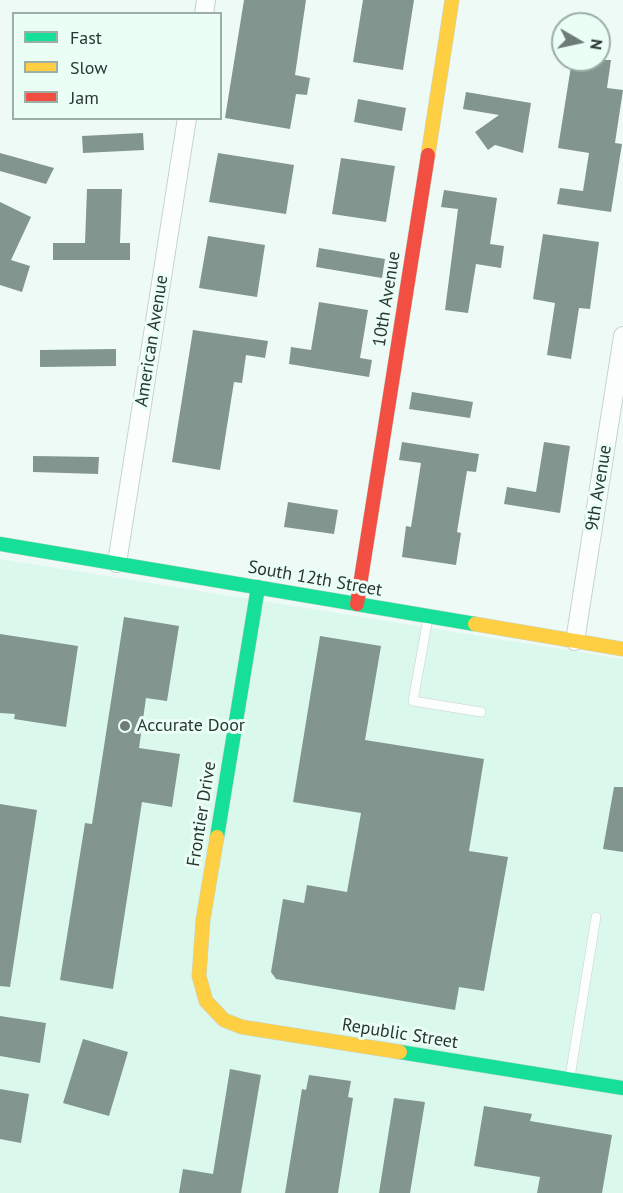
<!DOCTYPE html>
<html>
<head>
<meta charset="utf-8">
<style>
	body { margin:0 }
	#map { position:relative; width:623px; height:1193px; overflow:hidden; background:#eefaf5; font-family:"PT Sans",sans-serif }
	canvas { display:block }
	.legend { position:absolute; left:12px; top:12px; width:210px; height:108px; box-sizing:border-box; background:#eafef6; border:2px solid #9daea7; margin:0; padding:8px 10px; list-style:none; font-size:18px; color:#293631 }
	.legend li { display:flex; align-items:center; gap:12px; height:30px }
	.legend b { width:30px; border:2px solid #9daea7 }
	.north { position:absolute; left:551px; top:12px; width:60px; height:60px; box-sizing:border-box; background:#eafef6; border:2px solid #9daea7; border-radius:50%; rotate:99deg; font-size:16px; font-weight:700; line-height:24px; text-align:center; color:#293631 }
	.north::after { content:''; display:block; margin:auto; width:21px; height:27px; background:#6e7b76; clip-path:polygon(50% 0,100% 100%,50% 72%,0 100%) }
</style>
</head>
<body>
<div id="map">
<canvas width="623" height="1193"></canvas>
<ul class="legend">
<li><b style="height:8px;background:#16e098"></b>Fast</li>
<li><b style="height:8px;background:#ffcf43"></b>Slow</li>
<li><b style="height:8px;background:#f24e42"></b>Jam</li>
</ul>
<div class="north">N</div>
</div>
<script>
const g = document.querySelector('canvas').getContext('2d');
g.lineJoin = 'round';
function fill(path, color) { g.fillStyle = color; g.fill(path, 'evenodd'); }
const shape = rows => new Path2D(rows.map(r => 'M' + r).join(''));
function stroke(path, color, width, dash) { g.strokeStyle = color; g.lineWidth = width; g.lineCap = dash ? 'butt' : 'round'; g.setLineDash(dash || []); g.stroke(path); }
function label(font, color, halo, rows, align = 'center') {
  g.font = font + ' "PT Sans",sans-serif'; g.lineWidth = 6; g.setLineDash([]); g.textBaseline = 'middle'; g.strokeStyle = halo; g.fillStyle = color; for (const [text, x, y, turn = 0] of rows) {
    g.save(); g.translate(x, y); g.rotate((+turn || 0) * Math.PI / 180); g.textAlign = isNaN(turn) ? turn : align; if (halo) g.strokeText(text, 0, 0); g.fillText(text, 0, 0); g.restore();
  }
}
fill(shape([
	[0,559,623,659,623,1193,0,1193]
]), '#dbf8ed');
fill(shape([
	[244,0,306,0,295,75,310,78,307,95,296,94,290,129,225,118],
	[363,0,414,0,403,70,353,62],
	[572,60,611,60,607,88,623,90,615,143,622,144,611,212,557,204,560,188,583,191,589,153,558,148],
	[466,92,531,103,523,153,495,145,488,150,475,132,499,115,463,109],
	[358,99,406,108,402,131,354,122],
	[143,133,144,150,83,153,82,136],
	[0,153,54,168,46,184,0,171],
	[218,153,294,165,286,214,209,202],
	[341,158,395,166,386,222,332,214],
	[87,189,122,189,120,243,130,243,130,260,53,260,53,243,85,243],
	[444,190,497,198,490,244,504,246,501,268,476,264,468,313,445,310,458,209,441,207],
	[0,202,31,217,11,260,30,266,22,292,0,285],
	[543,234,599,242,590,309,579,308,571,359,547,355,555,303,533,299],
	[208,236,265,245,257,297,199,288],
	[319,248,385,259,382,278,316,267],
	[319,302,368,310,360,358,372,360,369,377,289,364,291,347,311,350],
	[193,330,268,341,265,358,246,355,242,383,234,382,220,470,172,462],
	[116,349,116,366,40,367,40,350],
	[412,392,473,402,470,418,409,409],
	[402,442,479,454,476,472,467,471,457,532,461,533,456,565,402,557,406,526,411,527,421,463,399,460],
	[544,442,570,446,560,513,504,504,507,487,536,492],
	[33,456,99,457,98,474,33,472],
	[288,502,338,510,334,534,284,527],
	[124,617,179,626,167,701,146,698,139,748,180,754,172,807,142,802,113,989,60,980,85,823,92,824],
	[0,634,78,646,66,727,14,719,15,714,0,713],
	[320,636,381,646,365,740,484,759,469,851,508,857,484,991,459,987,455,1010,276,979,271,972,283,899,304,903,307,885,347,892,361,813,293,802],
	[614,787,623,787,623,852,603,849],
	[0,804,37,810,10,987,0,986],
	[0,1016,46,1023,40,1063,0,1056],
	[83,1039,128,1052,109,1116,63,1103],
	[230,1069,261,1075,241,1193,179,1193,183,1169,213,1174],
	[309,1075,351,1081,348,1097,353,1098,338,1193,285,1193,302,1089,306,1090],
	[0,1089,29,1094,21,1143,0,1139],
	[394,1098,425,1102,410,1193,379,1193],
	[484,1106,532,1114,530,1121,612,1135,602,1193,537,1193,540,1177,474,1166]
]), '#83958f');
const lane = shape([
	[428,618,413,701,481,712],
	[570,1077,596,917]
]);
const street = shape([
	[204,14,206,0],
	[117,563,187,118],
	[575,641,623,336]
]);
const fast = shape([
	[0,544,475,624],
	[217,837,258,587],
	[400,1052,623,1088]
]);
const slow = shape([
	[428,155,452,0],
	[475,624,623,649],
	[217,837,203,920,199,976,206,1001,224,1020,242,1027,400,1052]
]);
const jam = shape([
	[357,604,428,155]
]);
stroke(lane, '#c6d2cd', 10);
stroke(street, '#c6d2cd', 20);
stroke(fast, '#c6d2cd', 15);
stroke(slow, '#c6d2cd', 15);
stroke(jam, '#c6d2cd', 15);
stroke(lane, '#fcfefe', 9);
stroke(street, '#fcfefe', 18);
stroke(fast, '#16e098', 14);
stroke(slow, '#ffcf43', 14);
stroke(jam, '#f24e42', 14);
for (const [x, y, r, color] of [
	[125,726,6,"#6e7b76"]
]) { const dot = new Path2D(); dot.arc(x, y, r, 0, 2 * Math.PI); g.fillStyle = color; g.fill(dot); stroke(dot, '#eafef6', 2); }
label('18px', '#293631', '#eafef6', [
	["10th Avenue",387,299,-81],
	["American Avenue",152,341,-81],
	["9th Avenue",599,488,-81],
	["South 12th Street",315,579,10],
	["Frontier Drive",202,814,-81],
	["Republic Street",400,1034,9]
]);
label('18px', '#293631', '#eafef6', [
	["Accurate Door",137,726]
], 'left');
</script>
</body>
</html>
